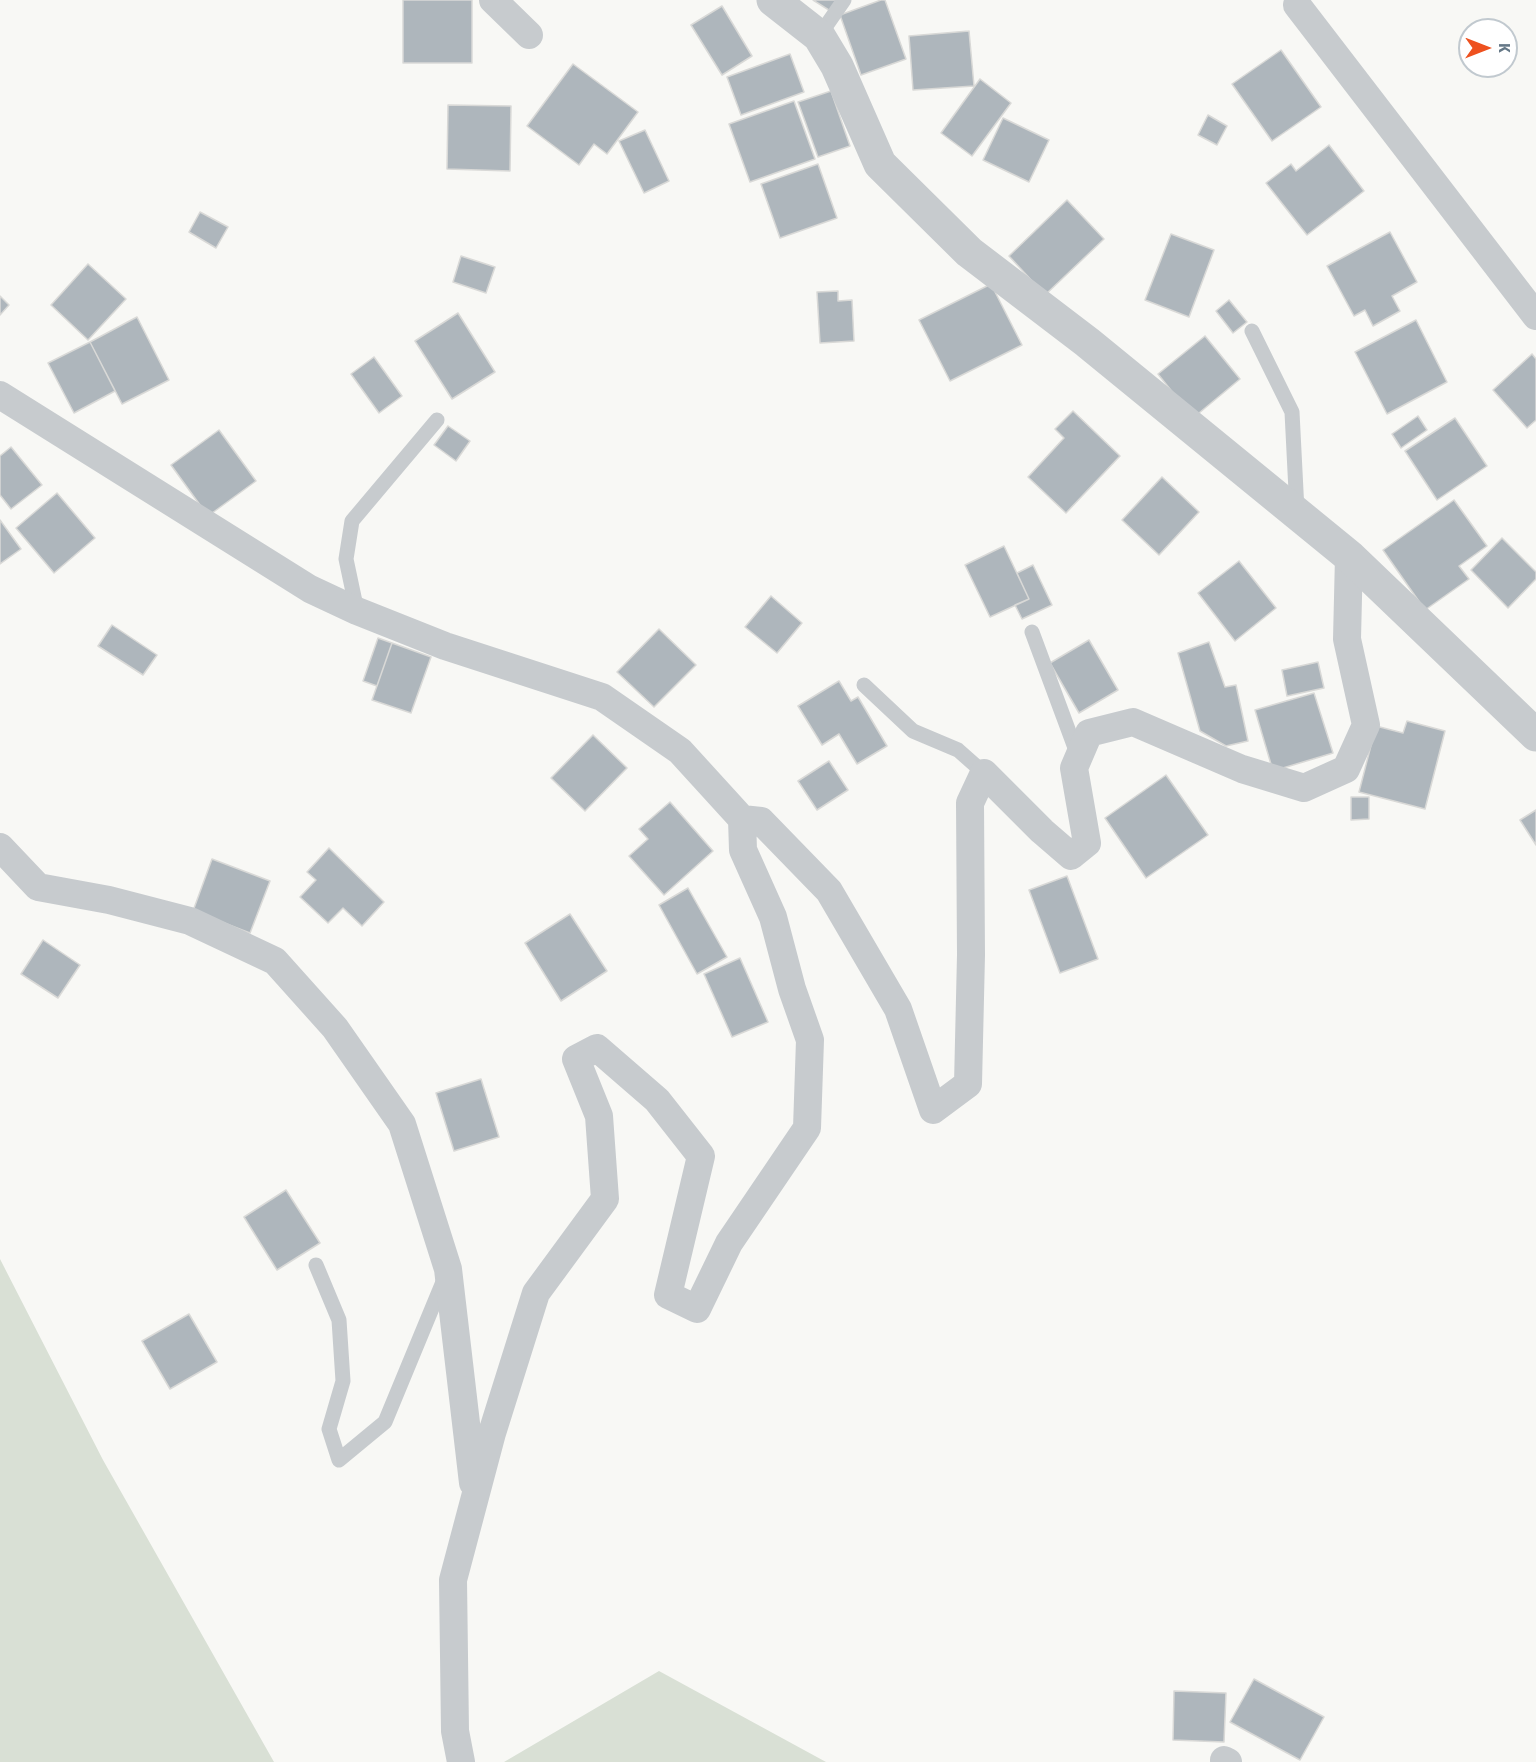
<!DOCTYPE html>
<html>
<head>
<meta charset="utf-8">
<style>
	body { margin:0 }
	#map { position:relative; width:1536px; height:1762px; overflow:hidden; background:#f8f8f5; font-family:"Fira Sans Condensed",sans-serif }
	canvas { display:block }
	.north { position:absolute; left:1458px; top:18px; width:60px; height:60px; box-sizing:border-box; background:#fff; border:2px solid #c1c9cf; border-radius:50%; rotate:90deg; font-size:16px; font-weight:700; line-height:24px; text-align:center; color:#657887 }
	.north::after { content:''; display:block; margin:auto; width:21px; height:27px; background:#ee511f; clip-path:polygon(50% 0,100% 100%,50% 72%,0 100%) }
</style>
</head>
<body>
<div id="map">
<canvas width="1536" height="1762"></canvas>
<div class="north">K</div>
</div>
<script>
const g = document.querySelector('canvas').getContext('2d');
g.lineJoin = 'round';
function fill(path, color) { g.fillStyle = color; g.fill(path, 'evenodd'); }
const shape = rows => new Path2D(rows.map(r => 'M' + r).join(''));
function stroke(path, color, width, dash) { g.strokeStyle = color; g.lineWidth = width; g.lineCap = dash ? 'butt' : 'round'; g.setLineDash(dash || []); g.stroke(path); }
fill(shape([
	[0,1259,103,1460,274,1762,0,1762],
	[659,1671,826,1762,504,1762]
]), '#d9e0d5');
const building = shape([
	[403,0,472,0,472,63,403,63,403,0],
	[813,0,840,0,832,12,813,0],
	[881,0,885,0,906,59,861,75,840,15,881,0],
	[722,6,752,56,722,75,691,25,722,6],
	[969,31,974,86,913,90,909,36,969,31],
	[1281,50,1321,107,1272,141,1232,84,1281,50],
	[790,54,804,92,741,115,727,77,790,54],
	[573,64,638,112,607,154,594,144,579,165,527,126,573,64],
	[980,79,1011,103,972,156,941,133,980,79],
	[831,91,850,146,818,157,798,102,831,91],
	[794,101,815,159,750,182,729,124,794,101],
	[448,105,511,106,510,171,447,169,448,105],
	[1208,115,1227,126,1217,145,1198,135,1208,115],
	[1003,118,1049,140,1029,182,983,160,1003,118],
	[645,130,669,181,644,193,619,141,645,130],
	[1329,145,1364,191,1307,235,1266,183,1291,164,1296,171,1329,145],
	[818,164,837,218,780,238,761,184,818,164],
	[1067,200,1104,239,1045,295,1009,256,1067,200],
	[200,212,228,227,216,248,189,232,200,212],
	[1390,232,1417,282,1392,296,1400,311,1373,326,1365,310,1354,316,1327,266,1390,232],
	[1171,234,1214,250,1189,317,1145,300,1171,234],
	[461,256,495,267,486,293,453,282,461,256],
	[88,264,126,299,88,340,51,305,88,264],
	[991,284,1022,345,950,381,919,320,991,284],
	[838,291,838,301,852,300,854,341,820,343,817,292,838,291],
	[0,296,9,305,0,315,0,296],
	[1229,300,1247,322,1233,333,1216,311,1229,300],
	[458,313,495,372,452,399,415,341,458,313],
	[137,317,169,380,122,404,90,342,137,317],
	[1416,320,1447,382,1387,414,1355,352,1416,320],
	[1205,336,1240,379,1193,418,1158,374,1205,336],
	[90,342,115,391,74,413,48,363,90,342],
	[1532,354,1536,359,1536,420,1527,428,1493,390,1532,354],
	[374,357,402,396,379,413,351,374,374,357],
	[1073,411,1120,456,1066,513,1028,477,1064,438,1055,429,1073,411],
	[1418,416,1427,430,1401,448,1392,434,1418,416],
	[1455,418,1487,466,1437,500,1405,451,1455,418],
	[448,426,470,441,456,461,434,445,448,426],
	[219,430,256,481,208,516,171,465,219,430],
	[11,447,42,485,11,509,0,495,0,456,11,447],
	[1162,477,1199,512,1159,555,1122,520,1162,477],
	[57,493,95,538,54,573,16,528,57,493],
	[1454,500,1487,546,1459,566,1469,579,1425,610,1383,550,1454,500],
	[0,520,21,549,0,564,0,520],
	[1502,538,1536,572,1536,579,1508,608,1471,570,1502,538],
	[1004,546,1029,599,990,617,965,565,1004,546],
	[1239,561,1276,608,1235,641,1198,593,1239,561],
	[1033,565,1052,605,1022,619,1015,605,1029,599,1017,573,1033,565],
	[771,596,802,623,777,653,745,627,771,596],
	[112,625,157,655,143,675,98,646,112,625],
	[659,629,696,665,654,707,617,672,659,629],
	[378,638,392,643,377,686,363,681,378,638],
	[1089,640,1118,690,1079,713,1050,663,1089,640],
	[1209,642,1225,687,1236,685,1248,741,1226,746,1200,731,1178,653,1209,642],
	[392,643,431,657,411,713,372,700,392,643],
	[1318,662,1324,688,1287,696,1282,670,1318,662],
	[839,681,851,701,858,697,887,746,857,764,839,734,822,745,798,706,839,681],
	[1314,693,1333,753,1273,771,1255,710,1314,693],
	[1407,721,1445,731,1425,809,1359,792,1376,726,1403,733,1407,721],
	[593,735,627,768,585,811,551,778,593,735],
	[829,761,848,790,817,810,798,781,829,761],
	[1166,775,1208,835,1146,878,1105,818,1166,775],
	[1351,797,1369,797,1369,819,1351,820,1351,797],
	[670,802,713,851,664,895,629,856,648,839,639,829,670,802],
	[1536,810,1536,845,1520,820,1536,810],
	[329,848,384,902,362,926,343,908,328,923,300,897,316,880,307,872,329,848],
	[212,859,270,881,250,933,193,911,212,859],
	[1067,876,1098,959,1060,973,1029,890,1067,876],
	[688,888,727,957,697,974,659,905,688,888],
	[570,914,607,971,561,1001,525,943,570,914],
	[43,940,80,965,58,998,21,974,43,940],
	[740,958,768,1022,732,1037,704,974,740,958],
	[481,1079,499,1137,454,1151,436,1093,481,1079],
	[286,1190,320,1243,277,1270,244,1217,286,1190],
	[189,1314,217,1362,170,1389,142,1341,189,1314],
	[1254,1679,1324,1717,1300,1760,1230,1722,1254,1679],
	[1174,1691,1226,1693,1224,1742,1173,1740,1174,1691]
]);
fill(building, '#aeb6bc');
stroke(building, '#d9d9d7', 1.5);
stroke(shape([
	[819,36,844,0],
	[1252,331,1292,412,1297,511],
	[357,611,346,559,352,521,437,420],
	[1032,632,1078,756],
	[864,685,913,731,958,750,984,773],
	[316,1265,339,1320,343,1381,329,1429,339,1460,385,1422,445,1277]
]), '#c7cbce', 15);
stroke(shape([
	[493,0,529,35],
	[1297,5,1536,316],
	[0,395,310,589,357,611,445,646,602,697,680,751,742,819],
	[0,847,38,887,109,900,190,921,275,961,335,1028,402,1124,448,1269,473,1483],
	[1224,1760,1228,1762],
	[461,1762,455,1731,453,1580,492,1433,536,1293,605,1199,599,1116,576,1059,597,1048,657,1100,701,1156,668,1295,697,1309,729,1243,807,1128,810,1040,792,989,773,917,743,850,742,819,761,821,829,891,898,1009,933,1110,968,1084,971,955,970,803,984,773,1042,831,1071,856,1087,843,1074,768,1089,733,1133,722,1242,769,1304,788,1346,769,1366,725,1347,639,1349,556]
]), '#c7cbce', 28);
stroke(shape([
	[773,0,819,36,837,66,880,164,969,252,1087,342,1349,556,1536,735]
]), '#c7cbce', 33);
</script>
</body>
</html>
